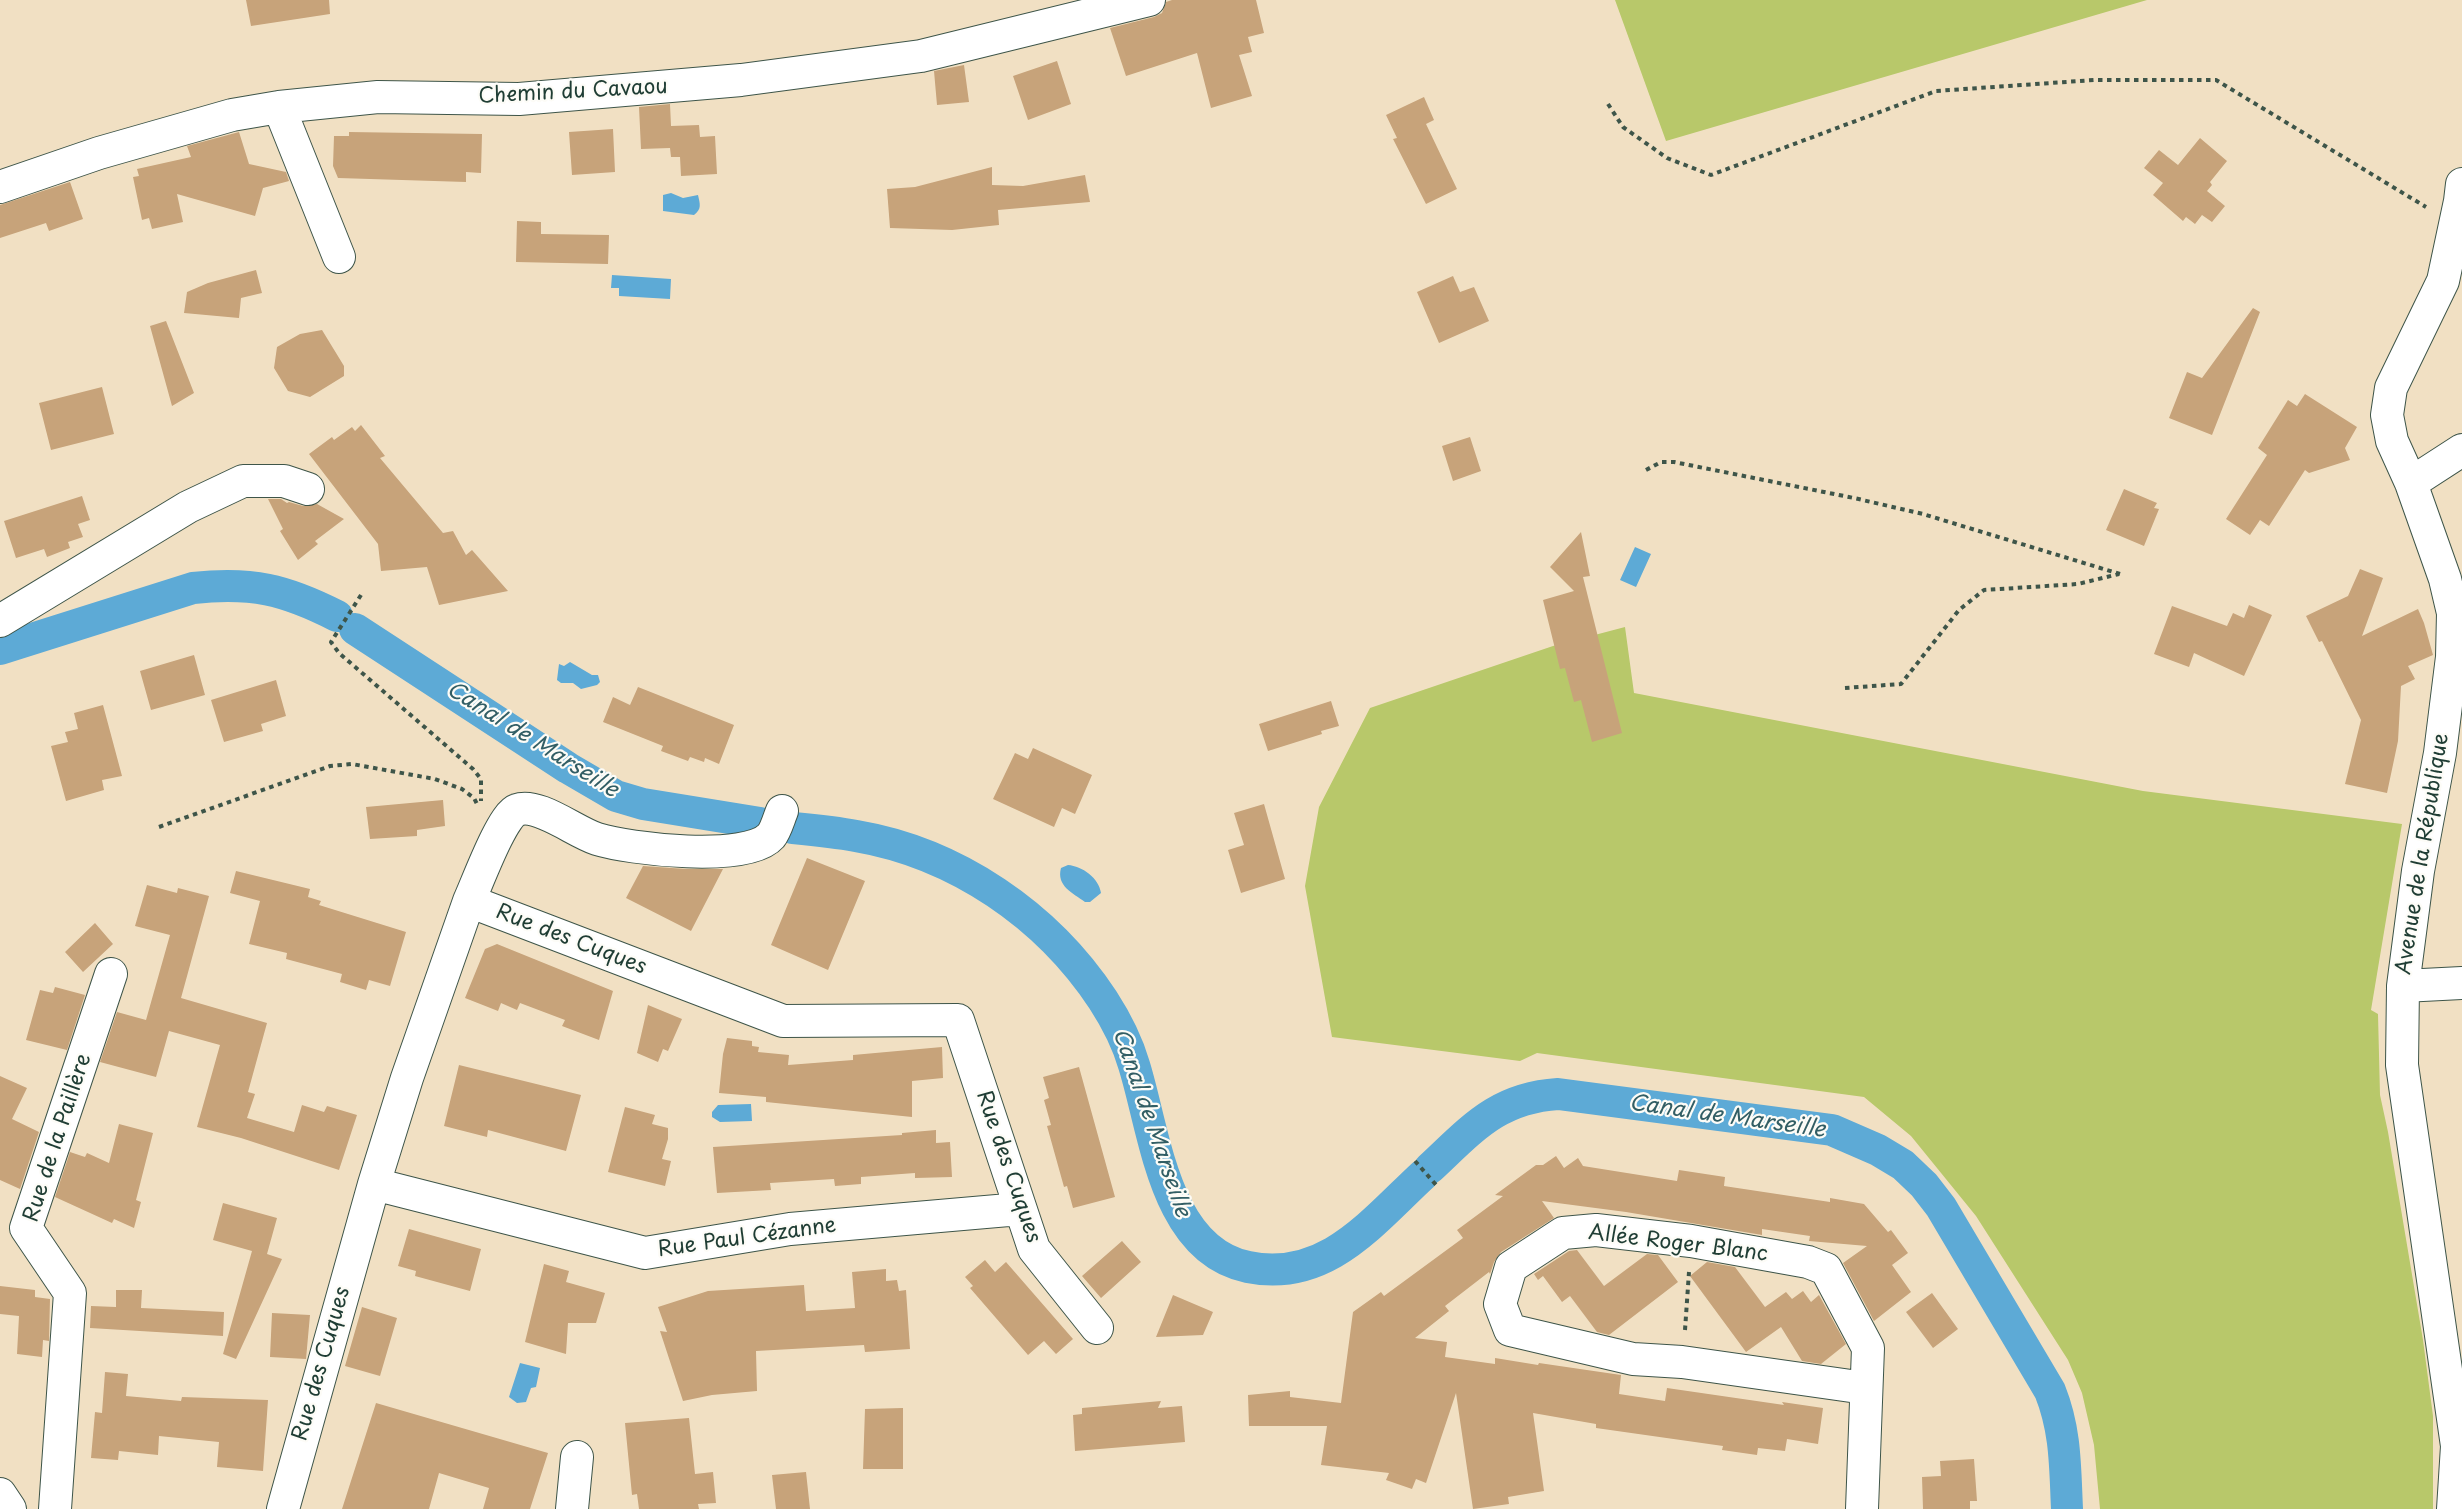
<!DOCTYPE html>
<meta charset="utf-8">
<style>
body{margin:0}
canvas{display:block;background:#f1e0c3}
</style>
<canvas width="2462" height="1509"></canvas>
<script>
const context = document.querySelector('canvas').getContext('2d');
context.lineJoin = 'round';
function fill(path, color) { context.fillStyle = color; context.fill(path, 'evenodd'); }
function trace(path, color, width, dash) { context.strokeStyle = color; context.lineWidth = width; context.lineCap = dash ? 'butt' : 'round'; context.setLineDash(dash || []); context.stroke(path); }
function write(font, color, halo, rows, align = 'center') {
  context.font = font + ' "Playpen Sans",sans-serif'; context.lineWidth = 4.5; context.setLineDash([]); context.textBaseline = 'middle'; context.strokeStyle = halo; context.fillStyle = color; for (const [text, x, y, turn = 0] of rows) {
    context.save(); context.translate(x, y); context.rotate((+turn || 0) * Math.PI / 180); context.textAlign = isNaN(turn) ? turn : align; if (halo) context.strokeText(text, 0, 0); context.fillText(text, 0, 0); context.restore();
  }
}
const green = new Path2D(`
 M1615,0H2147L1666,141Z
 M1625,627L1634,693L2143,791L2402,824L2371,1010L2378,1014L2380,1095L2388,1132L2423,1340L2433,1416V1509H2100L2094,1445L2082,1393L2068,1360L1976,1216L1911,1136L1864,1097L1537,1053L1520,1061L1332,1037L1305,886L1319,807L1370,708L1553,646Z`);
const water = new Path2D(`
 M671,193L683,198L698,195C700,204 702,209 694,215L663,211V195Z
 M612,275L671,279L670,299L619,296V288H611Z
 M1635,547L1651,554L1636,587L1620,580Z
 M570,662L592,675H598L600,682L597,685L581,689L573,683H561L557,680L559,664L564,666Z
 M1068,865C1082,866 1099,878 1101,893L1090,902H1085C1073,893 1056,886 1061,868Z
 M751,1104L752,1121L720,1122L712,1117V1112L718,1105Z
 M520,1363L540,1368L536,1387L531,1388L526,1402L517,1403L509,1397Z`);
const canal = new Path2D(`
 M355,629L568,768L616,796L643,804L760,823
 M0,649L193,588C252,582 284,589 337,616
 M793,828C814,830 835,832 856,836C956,853 1047,915 1103,1000C1116,1020 1127,1041 1134,1065C1155,1132 1164,1250 1248,1267C1326,1283 1372,1222 1423,1175
 M1430,1168C1472,1129 1497,1098 1558,1094L1832,1130L1878,1150L1903,1165L1924,1185L1941,1207L2050,1391C2066,1431 2065,1467 2067,1509`);
const building = new Path2D(`
 M246,0H329L330,14L251,26Z
 M1172,0H1256L1264,33L1248,37L1252,52L1239,55L1252,96L1211,108L1197,53L1126,76L1110,28L1154,17L1162,13L1166,2Z
 M1057,61L1071,104L1028,120L1013,76Z
 M964,65L969,102L937,105L934,71Z
 M1424,97L1434,120L1426,124L1457,189L1426,204L1393,139L1397,138L1386,115Z
 M670,104L671,126L699,125L700,137L715,136L717,174L681,176L680,157H671L670,148L641,149L639,107Z
 M613,129L615,172L572,175L569,132Z
 M239,132L249,164L286,172L289,181L263,188L255,216L177,194L183,222L152,229L149,218L142,220L133,177L139,176L137,169L191,157L187,146Z
 M349,132L482,134L481,173L466,172V182L338,178L333,166L334,136H349Z
 M2200,138L2227,161L2210,182L2212,185L2207,191L2225,206L2212,222L2202,215L2195,224L2186,217L2183,221L2153,195L2163,183L2144,168L2159,150L2178,165Z
 M992,167V185L1023,186L1085,175L1090,202L998,210L999,225L952,230L890,228L887,189L915,187Z
 M70,182L83,219L49,231L46,223L0,238V205Z
 M517,221L541,222V234L609,235L608,264L516,262Z
 M256,270L262,293L241,298L239,318L184,313L187,292L208,283Z
 M1453,276L1460,292L1474,287L1489,321L1439,343L1417,292Z
 M2253,308L2260,312L2212,435L2169,418L2187,372L2202,378Z
 M166,321L194,393L172,406L150,326Z
 M322,330L344,366V376L310,397L288,391L274,368L277,347L300,334Z
 M102,387L114,434L51,450L39,403Z
 M2305,394L2357,427L2345,448L2350,460L2309,473L2305,470L2269,526L2260,520L2250,535L2226,519L2267,455L2258,448L2288,400L2297,406Z
 M361,425L385,456L380,458L443,533L453,531L466,555L472,550L508,591L439,605L427,567L381,571L378,544L309,454L332,437L334,440L352,427L355,431Z
 M1470,437L1481,471L1453,481L1442,446Z
 M2124,489L2157,503L2154,508L2159,509L2144,546L2106,530Z
 M82,496L90,520L78,524L83,537L68,542L70,548L47,557L44,549L16,558L4,521Z
 M268,499H281L287,503L289,502L303,506L317,504L344,519L315,541L318,544L298,560L280,531L283,529Z
 M1581,532L1590,576L1583,577L1622,733L1592,742L1581,700L1574,702L1565,668L1560,669L1543,600L1574,591L1550,567Z
 M2360,569L2383,578L2362,636L2418,609L2424,623L2433,655L2408,666L2415,679L2401,686L2398,741L2387,793L2345,784L2361,720L2322,641L2319,642L2306,616L2348,596Z
 M2249,605L2272,615L2244,676L2194,653L2189,667L2154,654L2172,606L2227,626L2233,613L2244,618Z
 M194,655L205,695L151,710L140,671Z
 M276,680L286,716L261,724L263,731L224,742L211,700Z
 M638,687L734,725L719,764L705,758L704,762L690,757L688,761L661,751L663,746L603,722L613,697L630,705Z
 M1331,701L1339,726L1321,731L1322,734L1268,751L1259,724Z
 M103,705L122,776L102,780L104,790L66,801L51,746L68,742L65,732L78,729L74,713Z
 M1033,748L1092,775L1075,814L1062,808L1054,827L993,799L1015,753L1028,759Z
 M443,800L445,826L417,830V836L370,839L366,807Z
 M1264,804L1285,879L1241,893L1228,850L1244,845L1234,813Z
 M807,858L865,881L828,970L771,945Z
 M643,866L686,869H723L691,931L626,898Z
 M236,871L310,889L308,897L321,901L319,905L406,932L390,986L369,980L366,990L340,982L342,974L286,959L287,953L249,944L260,901L230,893Z
 M147,885L177,893L178,888L209,896L181,998L267,1023L248,1092L255,1094L247,1118L294,1132L302,1105L324,1112L327,1106L357,1115L339,1170L241,1138L197,1127L220,1045L169,1031L156,1077L100,1062L117,1012L146,1020L170,935L135,926Z
 M95,923L113,944L83,972L65,952Z
 M497,944L613,991L599,1040L562,1026L565,1020L520,1003L517,1010L501,1003L498,1011L465,998L485,949Z
 M55,987L85,995L67,1050L26,1040L40,990L53,993Z
 M648,1005L682,1019L668,1051L663,1049L658,1062L637,1053Z
 M727,1038L752,1041V1046L759,1047L758,1052L789,1055L788,1065L853,1060V1055L942,1047L943,1078L912,1081V1117L766,1102V1097L719,1093L723,1054Z
 M459,1065L581,1095L566,1151L488,1130L487,1137L444,1126Z
 M1079,1067L1115,1197L1073,1208L1067,1186L1064,1187L1047,1126L1051,1125L1044,1100L1049,1098L1043,1077Z
 M0,1076L27,1088L12,1119L39,1132L20,1189L0,1180Z
 M625,1107L655,1115L652,1124L668,1128V1139L662,1159L671,1161L665,1186L608,1172Z
 M119,1124L153,1133L136,1200L141,1202L134,1228L114,1219L112,1223L55,1197L70,1152L85,1157L87,1153L109,1163Z
 M936,1130V1143L950,1142L952,1177L915,1178V1173L861,1177V1184L835,1186L834,1179L770,1183L771,1190L717,1193L713,1147L902,1135V1133Z
 M1556,1156L1564,1168L1578,1158L1583,1166L1677,1181L1679,1170L1725,1177L1724,1186L1830,1202V1198L1864,1204L1888,1232L1891,1230L1908,1253L1892,1265L1911,1292L1874,1321L1843,1263L1867,1246L1809,1241L1810,1236L1762,1229V1235L1626,1212L1542,1201L1554,1218L1501,1252L1494,1262L1490,1274L1489,1272L1445,1306L1449,1311L1415,1338L1447,1342L1445,1357L1495,1364V1358L1538,1365L1539,1363L1621,1375L1619,1394L1665,1401L1667,1388L1784,1405L1782,1402L1823,1408L1818,1444L1787,1439L1785,1451L1758,1448L1757,1455L1722,1450L1723,1446L1596,1428V1424L1533,1413L1544,1491L1508,1497L1509,1504L1473,1509L1456,1393L1426,1483L1416,1479L1412,1489L1386,1480L1389,1473L1321,1465L1327,1426H1249L1248,1395L1290,1391V1397L1341,1403L1353,1312L1381,1292L1384,1296L1463,1238L1457,1230L1503,1196L1495,1195L1536,1165H1543Z
 M223,1203L277,1218L267,1254L282,1259L236,1359L223,1354L252,1251L213,1240Z
 M409,1229L481,1249L470,1291L415,1276L416,1271L398,1266Z
 M1122,1241L1141,1262L1101,1298L1082,1276Z
 M1577,1250L1604,1286L1647,1254L1658,1255L1678,1282L1609,1335L1597,1332L1570,1296L1562,1302L1543,1276L1538,1280L1534,1274L1569,1251Z
 M985,1260L995,1272L1006,1262L1073,1339L1056,1354L1044,1341L1028,1355L970,1288L973,1286L965,1277Z
 M1707,1262L1735,1267L1765,1307L1786,1292L1792,1299L1803,1291L1811,1302L1819,1295L1846,1344L1821,1364L1802,1361L1781,1327L1746,1352L1690,1276Z
 M544,1264L569,1271L566,1282L605,1293L596,1323H568L566,1354L525,1342Z
 M886,1269V1281L897,1280L899,1291L906,1290L910,1349L865,1352L864,1345L756,1351L757,1391L712,1395L683,1401L660,1331L667,1332L658,1307L708,1291L804,1285L806,1311L855,1308L852,1272Z
 M0,1286L35,1290V1297L50,1299L49,1341L43,1340L42,1357L17,1354L19,1316L0,1314Z
 M116,1290H142L141,1308L224,1312L223,1336L90,1328L91,1306L116,1307Z
 M1932,1293L1958,1329L1933,1348L1906,1312Z
 M1173,1295L1213,1312L1203,1335L1156,1337Z
 M362,1307L397,1318L380,1376L345,1366Z
 M272,1313L310,1315L306,1359L270,1357Z
 M105,1372L128,1374L126,1396L181,1401L182,1397L268,1400L263,1471L217,1467L219,1442L159,1436L158,1455L119,1451L118,1460L91,1458L95,1412L102,1413Z
 M1161,1401L1158,1408L1182,1406L1185,1442L1075,1451L1073,1415L1082,1414V1408Z
 M376,1403L548,1453L530,1509H483L489,1488L439,1473L429,1509H342Z
 M903,1408V1469H863L865,1409Z
 M689,1418L695,1474L713,1472L716,1503L698,1504L699,1509H639L637,1494L632,1495L625,1423Z
 M1974,1459L1977,1501H1970V1509H1923L1922,1477L1941,1476L1940,1461Z
 M806,1472L810,1509H776L772,1475Z`);
const path = new Path2D(`
 M1608,104L1623,127L1667,158L1711,175L1936,91L2094,80H2216L2426,207
 M1646,470L1661,462H1674L1854,498L1923,514L2120,574
 M361,595L331,642L339,653L473,769L481,779V801
 M1845,688L1901,684L1959,610L1984,590L2078,584L2119,574
 M159,827L330,766L352,764L435,779L462,789L474,798L478,806
 M1415,1161L1437,1186
 M1685,1330L1689,1272`);
const minor = new Path2D(`
 M279,107L339,257
 M0,187L99,153L232,115L279,107L378,97L519,99L741,80L921,56L1149,0
 M2411,483L2462,450
 M0,621L188,507L243,481H284L308,489
 M469,901C477,884 502,815 517,810C538,802 575,832 597,839C629,849 747,863 771,836C776,830 779,818 782,811
 M2403,986L2462,983
 M374,1184L645,1253L790,1229L1020,1209
 M0,1494L10,1509
 M55,1509L70,1293L26,1228L111,974
 M283,1509L374,1184L407,1078L469,901L783,1021L958,1020L1034,1249L1097,1328
 M572,1509L577,1457
 M1862,1509L1868,1348L1826,1269L1808,1262L1691,1241L1596,1230L1563,1233L1511,1267L1500,1304L1510,1330L1633,1359L1682,1362L1865,1388
 M2453,1509L2457,1446L2402,1065L2403,986L2418,871L2440,753L2452,657L2453,613L2445,579L2411,483L2392,441L2387,415L2391,388L2443,281L2460,201L2462,184`);
const streetNames = [
 ["Chemin du Cavaou",573,92,-3],
 ["Avenue de la République",2423,854,-81],
 ["Rue des Cuques",571,940,21],
 ["Rue de la Paillère",58,1138,-72],
 ["Rue des Cuques",1008,1167,71],
 ["Rue Paul Cézanne",747,1238,-8],
 ["Allée Roger Blanc",1678,1244,7],
 ["Rue des Cuques",322,1364,-74]
];
const waterNames = [
 ["Canal de Marseille",532,740,32],
 ["Canal de Marseille",1727,1117,8],
 ["Canal de Marseille",1151,1123,71]
];
fill(green, '#b8c86a');
fill(water, '#5daad6');
trace(canal, '#5daad6', 32);
fill(building, '#c7a37a');
trace(minor, '#3e5549', 34);
trace(path, '#3e5549', 4, [4.5, 4.5]);
trace(minor, '#fff', 32);
write('21px', '#1f3d34', '#fdfcf7', streetNames);
write('italic 22px', '#325e65', '#fdfcf7', waterNames);
</script>
